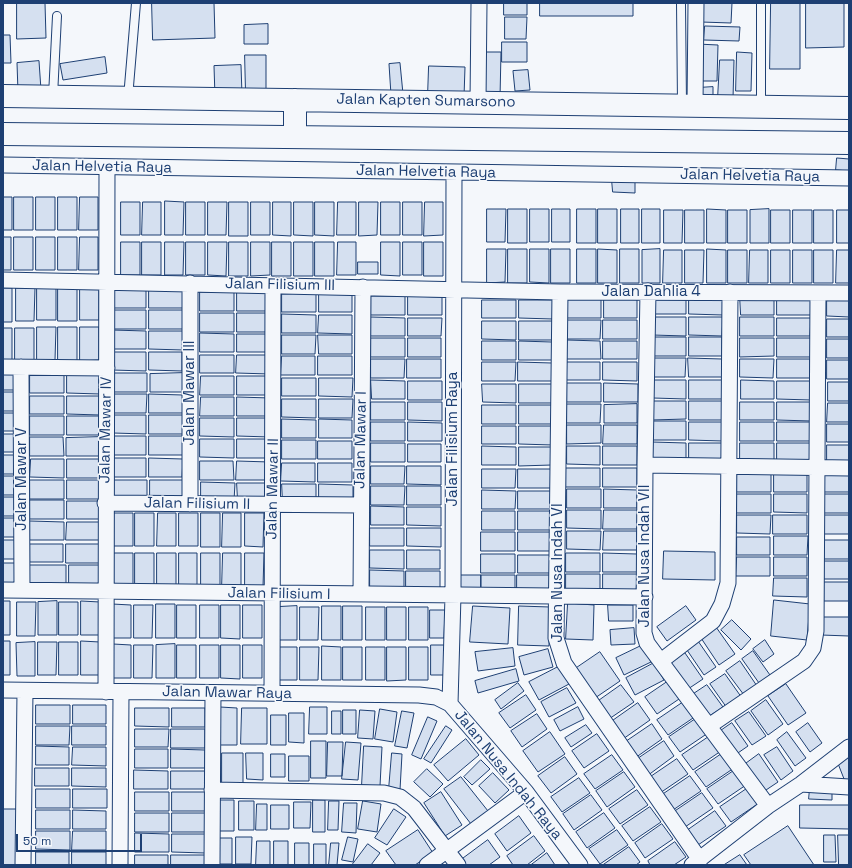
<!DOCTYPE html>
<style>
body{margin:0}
#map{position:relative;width:852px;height:868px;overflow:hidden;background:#f4f7fb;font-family:"Space Grotesk",sans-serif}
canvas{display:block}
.frame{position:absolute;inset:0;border:4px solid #1d3f73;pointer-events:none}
.scale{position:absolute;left:16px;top:834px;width:126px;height:18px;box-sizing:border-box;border:2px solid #1d3f73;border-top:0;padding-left:5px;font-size:12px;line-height:14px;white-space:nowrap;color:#1d3f73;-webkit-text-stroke:3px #f4f7fb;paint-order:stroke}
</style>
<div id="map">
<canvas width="852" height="868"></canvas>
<div class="frame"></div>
<div class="scale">50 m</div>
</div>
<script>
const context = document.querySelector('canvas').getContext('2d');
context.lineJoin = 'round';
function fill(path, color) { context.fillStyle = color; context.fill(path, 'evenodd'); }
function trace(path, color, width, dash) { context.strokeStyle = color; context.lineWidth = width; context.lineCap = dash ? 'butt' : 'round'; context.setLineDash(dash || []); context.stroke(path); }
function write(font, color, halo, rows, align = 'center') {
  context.font = font + ' "Space Grotesk",sans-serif'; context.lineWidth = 3; context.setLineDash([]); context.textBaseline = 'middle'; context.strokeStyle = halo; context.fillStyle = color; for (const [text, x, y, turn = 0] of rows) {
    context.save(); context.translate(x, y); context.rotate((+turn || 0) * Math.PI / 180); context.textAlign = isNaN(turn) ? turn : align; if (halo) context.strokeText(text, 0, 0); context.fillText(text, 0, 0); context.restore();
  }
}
const building = new Path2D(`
 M17,3H45L46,38L17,39Z
 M152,3H214L215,38L153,40Z
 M504,3H527V15H504Z
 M540,3H633V16H540Z
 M702,3H732L731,23L701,22Z
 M771,3H800V69H770Z
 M806,3H844V47L806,48Z
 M505,17H527L526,39H505Z
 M268,24V44H244V25Z
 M705,26L740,27L739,41L704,40Z
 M3,35H10L11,63H3Z
 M502,42H527V62H502Z
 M697,44L718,45L717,81H696Z
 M482,52H501L500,98H481Z
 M737,52L752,53L751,91H736Z
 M245,55H266V95H246Z
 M105,57L107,73L63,80L60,64Z
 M720,60H734L733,99L718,98Z
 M39,61L41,90L18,92L17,63Z
 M400,63L403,94L391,95L389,64Z
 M241,65L242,95L215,97L214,66Z
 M429,66L465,67L464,97L428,95Z
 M528,70L530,90L515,91L513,71Z
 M713,87V99L697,98V88Z
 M837,158L849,159V171L836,170Z
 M612,180H635V193L613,192Z
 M3,197H12V230H3Z
 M14,197H33V230H14Z
 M36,197H55V230H36Z
 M58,197H77V230H58Z
 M80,197H98V230H79Z
 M165,201L184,202L183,235H165Z
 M121,202H140V235H121Z
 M143,202H161V235H142Z
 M186,202H205V235H186Z
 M208,202H227L226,235H208Z
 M229,202H248V236H229Z
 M251,202H270V235H251Z
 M273,202H291V236L273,235Z
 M294,202H313V236L294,235Z
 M315,202H334V236L315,235Z
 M338,202H356V235H337Z
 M359,202H378L377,235L359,236Z
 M381,202H400V235H381Z
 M403,202H422V235H403Z
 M425,202H443V235L424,236Z
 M487,209H506L505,242H487Z
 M508,209H527V243H508Z
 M530,209H549V242H530Z
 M552,209H570V242H552Z
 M577,209H596V243H577Z
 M598,209H617V243H598Z
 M621,209H639V243H621Z
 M642,209H660V243H642Z
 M707,209L726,210V243H707Z
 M769,209V243H750V210Z
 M664,210H683L682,243H664Z
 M685,210H704V243H685Z
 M728,210H747V243H728Z
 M771,210H790V243H771Z
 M793,210H812V243H793Z
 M814,210H833V243H814Z
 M837,210H849V243H837Z
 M3,237H11V270H3Z
 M14,237H33V270H14Z
 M36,237H55V270H36Z
 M58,237H77V270H58Z
 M80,237H98V270H79Z
 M121,242H140V275H121Z
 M142,242H161V275H142Z
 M165,242H184L183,275H165Z
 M186,242H205V275H186Z
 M208,242H227L226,276L208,275Z
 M229,242H248V276H229Z
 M251,242H270V275L251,276Z
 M272,242H291V276H272Z
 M294,242H313V276H294Z
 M315,242H334V276H315Z
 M338,242H356V275H337Z
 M381,242H400V276L381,275Z
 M403,242H422V275H403Z
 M424,242H443V276H424Z
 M487,249H506L505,282L487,283Z
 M508,249H527V283H508Z
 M530,249H549V283L530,282Z
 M551,249H570V283H551Z
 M577,249H596V283H577Z
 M598,249L617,250V283H598Z
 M620,249H639V283H620Z
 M660,249V283H642V250Z
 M707,249L726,250V283H707Z
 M664,250H682V283H663Z
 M685,250H704L703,283H685Z
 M728,250H747V283H728Z
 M750,250H768V283H749Z
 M771,250H790V283H771Z
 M793,250H812V283H793Z
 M814,250H833V283H814Z
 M837,250H849V283H836Z
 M358,262H378V274H358Z
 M37,287H56V320H37Z
 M58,287H77V321H58Z
 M80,287H99V320H80Z
 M3,288H12V322H3Z
 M16,288H35L34,321H16Z
 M113,289H146V308H113Z
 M149,289H183V308H149Z
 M200,292H234V311H200Z
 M237,292H271V311H237Z
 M282,293L316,294V312H282Z
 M319,294H352V312H319Z
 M652,295L686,296V314H652Z
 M371,296H405V315H371Z
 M408,296L442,297V315H408Z
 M689,296H723V315L689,314Z
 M740,296H774V315H741Z
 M777,296L811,297V315H777Z
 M827,298H849V317L827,316Z
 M567,299H601V318H567Z
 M604,299H637V318H604Z
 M482,300H516V318H482Z
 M519,300H553V319L519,318Z
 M112,310H146V329H112Z
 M149,310H183V329H149Z
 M200,313H234V332H200Z
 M237,313H271L270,332H237Z
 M282,314L316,315V333H282Z
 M319,315H352V334L318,333Z
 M371,317L405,318V336H371Z
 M652,317H686V336L652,335Z
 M689,317H723L722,336L689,335Z
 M740,317H774V336H740Z
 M408,318H442L441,336H408Z
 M777,318H811L810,336H777Z
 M827,319H849V337H827Z
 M567,320H601L600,339H567Z
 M603,320H637V339H603Z
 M482,321H516V340L482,339Z
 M519,321H553L552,340H519Z
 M37,327H56L55,360H37Z
 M58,327H77V361H58Z
 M80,327H99V360L80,361Z
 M3,328H12V362H3Z
 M15,328H34V361H15Z
 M112,330L146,331V349H112Z
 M149,331H183V350L149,349Z
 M200,333L234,334V352H200Z
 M237,334H270V352H237Z
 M282,335H316L315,354H282Z
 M318,335H352V354H319Z
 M652,337H686V356H652Z
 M689,337H722V356H689Z
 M371,338H405V357H371Z
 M408,338H441V357H408Z
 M740,338H774V356L740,357Z
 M777,338H811V357H777Z
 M827,339H849V358H827Z
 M567,340L600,341L601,359H567Z
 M482,341H516V360H482Z
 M519,341L552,342V360H519Z
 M603,341H637V359H603Z
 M112,352H146V371L112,370Z
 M149,352H182V371L149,370Z
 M200,355H234V373H200Z
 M237,355H270V374L236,373Z
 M282,356H315V375H281Z
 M318,356H352V375H318Z
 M652,358H686L685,377H652Z
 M688,358L722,359V377H689Z
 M371,359H405L404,378H371Z
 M407,359H441V378H407Z
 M740,359H774L773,378L740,377Z
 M777,359H810V378H777Z
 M827,360H849V379H827Z
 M482,362H516L515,381H482Z
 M518,362L552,363V381H518Z
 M566,362H600V380H567Z
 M603,362H637V381L603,380Z
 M3,371H17V390H3Z
 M113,373H147V392H113Z
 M183,373V392H150V374Z
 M30,374L64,375V393H30Z
 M67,375H101L100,394L67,393Z
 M201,376H234V395H200Z
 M237,376H271V395H237Z
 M282,378H316V396H282Z
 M319,378H353L352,397L319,396Z
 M371,380L405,381V399H372Z
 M653,380H686V399L653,398Z
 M689,380H723V399H689Z
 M741,380L774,381V399H741Z
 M408,381H442V400H408Z
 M777,381H811V400L777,399Z
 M828,382H849V401H828Z
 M567,383H601V402H567Z
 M604,383L638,384V402H604Z
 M482,384H516V403L483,402Z
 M519,384H553V403H519Z
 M3,392H16V411H3Z
 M113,394H147L146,413H113Z
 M149,394L183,395V413H149Z
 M30,396H64V414H30Z
 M67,396H100V415L67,414Z
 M201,397H234V416H200Z
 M237,397L271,398V416H237Z
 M282,399H316V418L282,417Z
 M319,399H353L352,418H319Z
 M652,401H686V419L652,420Z
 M689,401H723V420H689Z
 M371,402H405V420H371Z
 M408,402H442V421L408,420Z
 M740,402H774V420H740Z
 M777,402H811V421L777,420Z
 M828,403H849V422H827Z
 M567,404H601L600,423H567Z
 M637,404V423H604V405Z
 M482,405H516V424H482Z
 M519,405H553L552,424H519Z
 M3,413H16V431H3Z
 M113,415H146V434L113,433Z
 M149,415H183V434H149Z
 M30,416H64V435H30Z
 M67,416H100V435H67Z
 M200,418H234V437L200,436Z
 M237,418H271L270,437L237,436Z
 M282,419L316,420V438H282Z
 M319,419L352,420V438H319Z
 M652,421H686V440H652Z
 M371,422H405V441H371Z
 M408,422L442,423V441H408Z
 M689,422H723V441L689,440Z
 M740,422H774V441H740Z
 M777,422H811V441H777Z
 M827,424H849V442H827Z
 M567,425H601V443L567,444Z
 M604,425H637V444H603Z
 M482,426H516V444H482Z
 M519,426H552L553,445L519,444Z
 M3,434H16V452H3Z
 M112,436H146V455H112Z
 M149,436H183V455H149Z
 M30,437H63L64,456H30Z
 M100,437V456H66V438Z
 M200,439H234V458L200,457Z
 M237,439H271L270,458H237Z
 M282,440H316V459H282Z
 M318,441H352V459H318Z
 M652,442L686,443V461H652Z
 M371,443H405V462H371Z
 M689,443H722V461H689Z
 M740,443H774V462H740Z
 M777,443H810V462H777Z
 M408,444H441V462H408Z
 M827,445H849V463H827Z
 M482,446L516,447V465H482Z
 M567,446H600V465L567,464Z
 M603,446H637V465H603Z
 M519,447H552V465L519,466Z
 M3,455H17V474H3Z
 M112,458H146V477H112Z
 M149,458L183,459L182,477H149Z
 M31,459H64V478L30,477Z
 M67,459H101V478H67Z
 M200,461H233L234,480H200Z
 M237,461L270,462V480H236Z
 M282,463H315V482L281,481Z
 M318,463H352V482H318Z
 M371,466H405L404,484H371Z
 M407,466H441V485L407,484Z
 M566,468H600V487H566Z
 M603,468H637V487H603Z
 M482,469H516L515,488H482Z
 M518,469H552V488H518Z
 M737,473H771V492H737Z
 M774,474H807V492H774Z
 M824,474H849V492H824Z
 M3,476H17L16,495H3Z
 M30,480H64V499H30Z
 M67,480H101V499H67Z
 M113,480H147V498H113Z
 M150,480H184L183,499L150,498Z
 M201,482L235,483L234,501H201Z
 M237,483H271V502L238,501Z
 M282,484H316V503H283Z
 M319,484L353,485V503H319Z
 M371,486H405L404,505H371Z
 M407,486H441V505H407Z
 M567,489H601V508H567Z
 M604,489L637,490V508H604Z
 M482,490L516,491L515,509H482Z
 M518,491H552V509H518Z
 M737,494H771V513H737Z
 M774,494H807V513L774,512Z
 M824,494H849V513H824Z
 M3,497H16L17,516H3Z
 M30,500H64V519H30Z
 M67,501H101L100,519H67Z
 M371,506L404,507V525H371Z
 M407,507H441V526L407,525Z
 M567,510H601V529L567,528Z
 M604,510H638L637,529H603Z
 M482,511H515V530H482Z
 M518,511H552V530H518Z
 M114,513H133V546H114Z
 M135,513H154V546H135Z
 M158,513H176V546H157Z
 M179,513H198V546H179Z
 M201,513H220V547H201Z
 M223,513H241V547H222Z
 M245,513H264L263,547L245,546Z
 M737,515H771L770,534L737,533Z
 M773,515H807V534H773Z
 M824,515H849V534H824Z
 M3,518H16V537H3Z
 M30,521L64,522V540H30Z
 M67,522H100V540H66Z
 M370,528H404V546H370Z
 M407,528H441V547L407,546Z
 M567,531H601L600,550L567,549Z
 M604,531H637V550H603Z
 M481,532H515V551H481Z
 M518,532H552V551H518Z
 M774,536H808L807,555H774Z
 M737,537H770V555H737Z
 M3,540H16V559H3Z
 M824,540H849V559H824Z
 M30,544H63V562H30Z
 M66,544H100V563H66Z
 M370,550H404V569L370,568Z
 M407,550H440V569H407Z
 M664,551L715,552V580L663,579Z
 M114,553H133V587L114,586Z
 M135,553H154V587L135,586Z
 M157,553H176V586H157Z
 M179,553H197V587H179Z
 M201,553H220V587H201Z
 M223,553H241V587H222Z
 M245,553H264L263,587H245Z
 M566,553H600V572H566Z
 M603,553L637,554V572H603Z
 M481,554H515V573H481Z
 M518,555H551V573H518Z
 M737,557H770V576H736Z
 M774,557H807V576H774Z
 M824,561H849V579H824Z
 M3,563H20L19,587H3Z
 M28,565H66V587H28Z
 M69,565H101V589L69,588Z
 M370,570L404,571V589H370Z
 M406,571H440V590L406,589Z
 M566,574H600V593L566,592Z
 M603,574H637L636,593H603Z
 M460,575H481V594L460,593Z
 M481,575H515V593L481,594Z
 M517,575H551V594H517Z
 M774,578H807V597L773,596Z
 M824,582H849V601H824Z
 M774,600L810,604L807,640L771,636Z
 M3,601H10V635H3Z
 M57,601V635H38V602Z
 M81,601L100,602V635H81Z
 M17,602H36L35,636H17Z
 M59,602H78V635H59Z
 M568,603L594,605L593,640L566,639Z
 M112,604L131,605V638H113Z
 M156,604H175V638H156Z
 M134,605H153L152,638H134Z
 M177,605H196V638H177Z
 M200,605H219V638H200Z
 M221,605H240V639L221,638Z
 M243,605H262V638H243Z
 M608,605H633V621H609Z
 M297,606V640H279L278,607Z
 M322,606H341V640H322Z
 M343,606H362V640H343Z
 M473,606L510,608L508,644L470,642Z
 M519,606L550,607L549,646L518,645Z
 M686,606L696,620L667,641L657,627Z
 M300,607H319L318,640H300Z
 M366,607H385V640H366Z
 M387,607H406V640H387Z
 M409,607H428V640H409Z
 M430,610H445L444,638H430Z
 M821,617H849V636L821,635Z
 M732,620L751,639L741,650L721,630Z
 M716,627L735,654L719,665L701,638Z
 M634,628L635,644L611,645L610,630Z
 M765,640L774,654L763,662L753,649Z
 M3,641H10V675H3Z
 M81,641L100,642V675H81Z
 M698,641L716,667L704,675L687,650Z
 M35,642V676H17L16,643Z
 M38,642H57L56,675H38Z
 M59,642H78V675H59Z
 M113,644L131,645V678H112Z
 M175,644V678H156V645Z
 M134,645H153L152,678H134Z
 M177,645H196V678H177Z
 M200,645H219V678H200Z
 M221,645H240V679L221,678Z
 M243,645H262V678H243Z
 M431,645H445L444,675H431Z
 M643,645L651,662L624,675L616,658Z
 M322,646L341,647V680H322Z
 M279,647H297V680H278Z
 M300,647H319L318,680H300Z
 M343,647H362V680H343Z
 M366,647H385V680H366Z
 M387,647H406V680L387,681Z
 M409,647H428V680H409Z
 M513,648L515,666L478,671L475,652Z
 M548,649L553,667L524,675L519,657Z
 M753,651L770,675L759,683L742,659Z
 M600,652L620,681L595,698L575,669Z
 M685,653L703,679L688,689L670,663Z
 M740,661L757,686L744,695L726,671Z
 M654,663L664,680L635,695L626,678Z
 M560,666L569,684L539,700L529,682Z
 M516,669L519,681L478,693L475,681Z
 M725,674L742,698L727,708L710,684Z
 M670,680L682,697L657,714L645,697Z
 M518,683L524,691L501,709L495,700Z
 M786,684L806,713L788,725L768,696Z
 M621,685L634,702L609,719L597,702Z
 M707,685L723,707L708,717L692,695Z
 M567,688L576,703L549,717L541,702Z
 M526,695L536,710L510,728L499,713Z
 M766,700L783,724L768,735L751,711Z
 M685,701L696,716L668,735L657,720Z
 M638,703L650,720L623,739L611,722Z
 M36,705H70V724H36Z
 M73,705H106V724H73Z
 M220,707L237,708V745H220Z
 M310,707H327V734H309Z
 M578,707L584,719L560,731L554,720Z
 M135,708H169V727L135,726Z
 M172,708H205V727H172Z
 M242,708H267V744H241Z
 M380,709L397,712L393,742L375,739Z
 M343,710H356V734H343Z
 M360,710L375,711L373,739L358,738Z
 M332,711H341V734H332Z
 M402,711L414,713L407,748L395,746Z
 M749,712L766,736L752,745L735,721Z
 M289,713H304V743L289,742Z
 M537,714L547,729L522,747L511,731Z
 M271,715H286V745H271Z
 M428,717L437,721L421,759L412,755Z
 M697,718L708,733L680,752L669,737Z
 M732,723L748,746L735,755L719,732Z
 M808,723L822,743L810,752L796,732Z
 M652,724L662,739L635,758L624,743Z
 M586,725L592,733L571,747L565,738Z
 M36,726H70L69,745H36Z
 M72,726H106V745H72Z
 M446,726L452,730L431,763L424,759Z
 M135,729H169L168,747H135Z
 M171,729H205V748H171Z
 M550,732L565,754L538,772L523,751Z
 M787,732L806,758L795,766L777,740Z
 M597,734L609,751L584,768L572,751Z
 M710,736L721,751L693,770L682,755Z
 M466,739L479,755L448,781L434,765Z
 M311,741H326V778H311Z
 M664,741L674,756L647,776L636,760Z
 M328,742H343L342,776H327Z
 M346,742L361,743L358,780L342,779Z
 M36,746L69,747V765H36Z
 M364,746L382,747L380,786L362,785Z
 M73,747H106V766L72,765Z
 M777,747L793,771L781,780L764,755Z
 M135,749H168V768H135Z
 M171,749L205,750V768H171Z
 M222,753H243V783H222Z
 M246,753H263V780L247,779Z
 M392,753L402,754L400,790L389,789Z
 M723,753L734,768L706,787L695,772Z
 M271,754H285V777H271Z
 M759,754L778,782L763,792L744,765Z
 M612,755L623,770L595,789L584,774Z
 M289,756H309V781H289Z
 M849,756V783L846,784L837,761Z
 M565,757L577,774L551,793L538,776Z
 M677,759L688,774L660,793L649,778Z
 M481,760L490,769L472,785L464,777Z
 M35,768H69V786H35Z
 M72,768H106V787L72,786Z
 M427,769L443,784L430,797L414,782Z
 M134,770L168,771V789H134Z
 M735,770L746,785L718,804L707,789Z
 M171,771H205V789H171Z
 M624,772L635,787L607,807L596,791Z
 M493,773L509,790L495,803L479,786Z
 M690,776L701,791L673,810L662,795Z
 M461,777L488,811L471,824L444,789Z
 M579,778L590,793L562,812L551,797Z
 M748,788L759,803L731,822L720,807Z
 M810,788L832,789V800L809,799Z
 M36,789H70V808H36Z
 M73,789H107V808H73Z
 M637,790L648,805L620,824L609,809Z
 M135,792H169V811H135Z
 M172,792H205L206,811H172Z
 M441,792L462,825L445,836L424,803Z
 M702,793L713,808L685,827L674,812Z
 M591,795L602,810L574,830L563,814Z
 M218,800H234V831H218Z
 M313,800H325V832H313Z
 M239,801H254V830H239Z
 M329,801H339L338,830H328Z
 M363,801L381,804L377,832L358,829Z
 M294,802H311L310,828H294Z
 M344,803H357L356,833L342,832Z
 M257,804H267V830H256Z
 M271,805H289V829H271Z
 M800,805H849V829L800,828Z
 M650,807L661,822L633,841L622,826Z
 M3,809H17L18,865H3Z
 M394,809L406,817L387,845L375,838Z
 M36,810H70V829H36Z
 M73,810L106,811V829H73Z
 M715,811L726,826L698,845L688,830Z
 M135,813H169V832H135Z
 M172,813H205V832H172Z
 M604,813L615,828L587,848L576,832Z
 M519,816L531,833L507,851L495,834Z
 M662,824L673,839L645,858L635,843Z
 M788,826L814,865H751L744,855Z
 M418,830L433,853L415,865H396L386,851Z
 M617,830L628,845L600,864L589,849Z
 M36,831H70V850L36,849Z
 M73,831H106V850H72Z
 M135,833L169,834V852H135Z
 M172,834H205V853L172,852Z
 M824,835H835L836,862H824Z
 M838,835H849V865H839Z
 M534,836L545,851L527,865H513L507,856Z
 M236,837H252L251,864H236Z
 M348,837L358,839L353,862L342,860Z
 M216,838H232V864H216Z
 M488,840L500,857L489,865H465L461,860Z
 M257,841H270V865H256Z
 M274,841H288V865H274Z
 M675,842L686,857L674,865H650L648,861Z
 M295,843H309V865H295Z
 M331,843H339L337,865H329Z
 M314,844H326V865H314Z
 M368,844L380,853L371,865H354L353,864Z
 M629,847L640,862L636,865H603Z
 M36,852H69V865H36Z
 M72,852H106V865H72Z
 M547,853L555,865H531Z
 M135,855H168V865H135Z
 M171,855H205V865H171Z
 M740,855L747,865H724Z`);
const service = new Path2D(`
 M681,3L682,104
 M761,3V106
 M53,96L57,16
 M128,98L136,3`);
const minor = new Path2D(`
 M478,102L479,3
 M695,105L696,3
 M3,165L849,178
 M3,280L560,292L849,293
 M648,291L645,465L644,633L647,643L768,806
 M560,292L556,638L564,663L700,860
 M3,367L107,368
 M21,367L22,590
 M645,465L849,468
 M105,503L361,505
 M190,504V283
 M3,590L645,597
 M361,594L363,287
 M661,661L713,621L722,604L728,583L730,292
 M3,690L419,695L436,697L450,704L526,792L580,865
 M106,692L107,168
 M272,693L273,285
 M450,704L453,595L454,173
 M709,726L804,661L813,648L816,631L818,293
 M801,784L849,787
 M212,790L384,793L400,797L414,808L458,865
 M23,865L25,691
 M120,865L121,692
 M212,865L213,693
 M427,865L526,792
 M692,865L768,806L801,784L849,747`);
const trunk = new Path2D(`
 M3,96L849,108
 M295,100V137
 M3,134L849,143`);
const streetNames = [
 ["Jalan Kapten Sumarsono",426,101,1],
 ["Jalan Helvetia Raya",102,167,1],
 ["Jalan Helvetia Raya",426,172,1],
 ["Jalan Helvetia Raya",750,176,1],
 ["Jalan Filisium III",280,285,1],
 ["Jalan Dahlia 4",651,292],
 ["Jalan Mawar III",190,393,-90],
 ["Jalan Mawar IV",106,430,-89],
 ["Jalan Filisium Raya",453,439,-90],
 ["Jalan Mawar I",361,440,-89],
 ["Jalan Mawar V",22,479,-90],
 ["Jalan Mawar II",273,489,-89],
 ["Jalan Filisium II",197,504,1],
 ["Jalan Nusa Indah VII",645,556,-90],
 ["Jalan Nusa Indah VI",558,573,-90],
 ["Jalan Filisium I",279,594,1],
 ["Jalan Mawar Raya",227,693,1],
 ["Jalan Nusa Indah Raya",508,775,51]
];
fill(building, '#d5e0f0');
trace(building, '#1d3f73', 1);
trace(service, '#1d3f73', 10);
trace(minor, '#1d3f73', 17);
trace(trunk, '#1d3f73', 24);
trace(service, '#f4f7fb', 8);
trace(minor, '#f4f7fb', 15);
trace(trunk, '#f4f7fb', 22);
write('15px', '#1d3f73', '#f4f7fb', streetNames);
</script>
